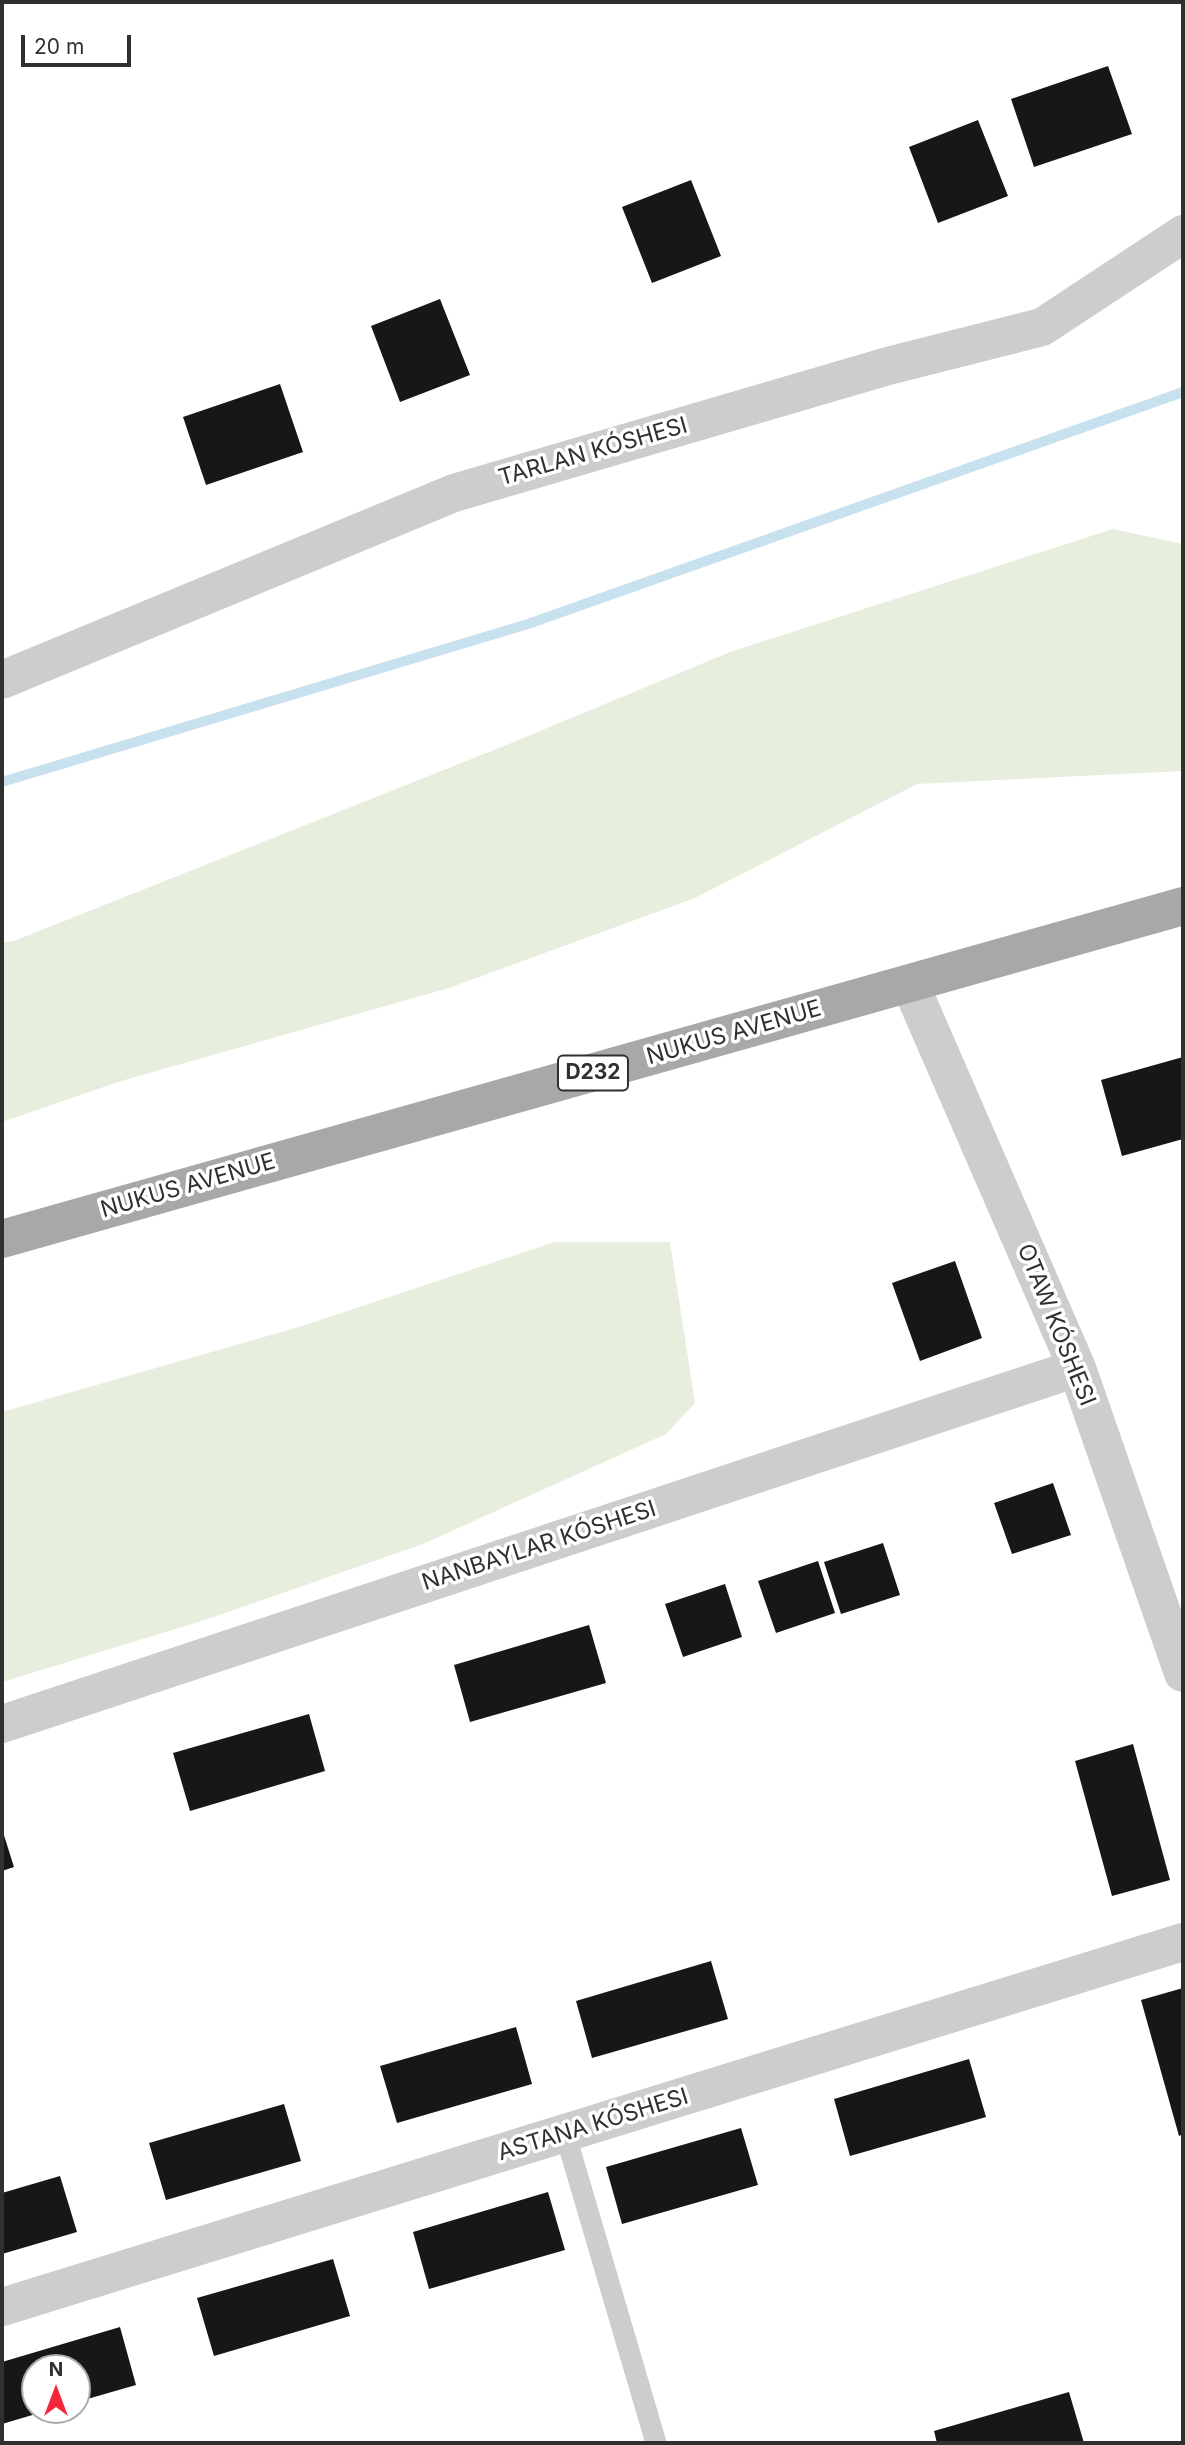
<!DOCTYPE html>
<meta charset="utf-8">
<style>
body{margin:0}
#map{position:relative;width:1185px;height:2445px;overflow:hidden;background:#fff;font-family:Inter,sans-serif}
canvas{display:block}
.frame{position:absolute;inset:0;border:4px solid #303030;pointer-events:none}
.north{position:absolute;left:21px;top:2354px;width:70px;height:70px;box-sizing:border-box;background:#fff;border:2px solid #acacac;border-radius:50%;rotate:0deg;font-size:19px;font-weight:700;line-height:28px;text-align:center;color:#303030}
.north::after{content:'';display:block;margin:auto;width:24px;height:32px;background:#f2273c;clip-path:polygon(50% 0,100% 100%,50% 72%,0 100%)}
.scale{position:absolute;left:21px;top:35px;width:110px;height:32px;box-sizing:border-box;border:4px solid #303030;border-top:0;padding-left:9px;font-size:21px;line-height:24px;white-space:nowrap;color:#303030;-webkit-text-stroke:5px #fff;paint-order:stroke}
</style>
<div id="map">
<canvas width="1185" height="2445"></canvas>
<div class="frame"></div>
<div class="north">N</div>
<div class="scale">20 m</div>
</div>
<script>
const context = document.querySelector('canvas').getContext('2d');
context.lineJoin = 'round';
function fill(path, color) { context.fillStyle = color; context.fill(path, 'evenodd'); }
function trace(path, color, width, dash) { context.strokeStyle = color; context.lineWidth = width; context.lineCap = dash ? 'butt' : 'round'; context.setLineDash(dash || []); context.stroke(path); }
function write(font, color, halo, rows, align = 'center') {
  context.font = font + ' Inter,sans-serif'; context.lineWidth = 7; context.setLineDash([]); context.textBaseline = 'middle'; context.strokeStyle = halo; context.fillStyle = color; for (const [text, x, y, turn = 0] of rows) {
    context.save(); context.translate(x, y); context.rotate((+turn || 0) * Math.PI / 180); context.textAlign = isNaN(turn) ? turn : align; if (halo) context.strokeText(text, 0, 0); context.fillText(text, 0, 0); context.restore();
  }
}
const green = new Path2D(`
 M1113,529L1183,544V771L917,784L695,898L449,988L121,1081L2,1122V943L14,941L504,746L730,652Z
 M555,1242H670L695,1403L666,1434L423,1544L205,1620L2,1682V1412L299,1327Z`);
const stream = new Path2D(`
 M2,782L528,624L1183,392`);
const building = new Path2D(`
 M1108,66L1132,134L1034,167L1011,99Z
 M978,120L1008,196L938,223L909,147Z
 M691,180L721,256L652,283L622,207Z
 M440,299L470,375L400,402L371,326Z
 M280,384L303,452L206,485L183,417Z
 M1183,1057V1139L1122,1156L1101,1080Z
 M955,1261L982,1338L920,1361L892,1283Z
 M1053,1483L1071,1535L1012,1554L994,1503Z
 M883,1543L900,1595L841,1614L824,1562Z
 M818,1561L835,1613L776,1633L758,1581Z
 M725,1584L742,1637L683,1657L665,1604Z
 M589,1625L606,1683L470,1722L454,1665Z
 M309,1714L325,1771L190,1811L173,1753Z
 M1133,1744L1170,1880L1112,1896L1075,1761Z
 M2,1829L14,1867L2,1871Z
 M711,1961L728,2019L592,2058L576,2001Z
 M1183,1988V2134L1179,2136L1141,2000Z
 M516,2027L532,2084L397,2123L380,2066Z
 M969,2059L986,2117L850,2156L834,2099Z
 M284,2104L301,2161L166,2200L149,2143Z
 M741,2128L758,2185L622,2224L606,2167Z
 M60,2176L77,2232L2,2254V2193Z
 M548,2192L565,2250L429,2289L413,2232Z
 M333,2259L350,2316L214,2356L197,2298Z
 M120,2327L136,2385L77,2402V2368H35V2410L46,2411L2,2424V2362Z
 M1069,2392L1084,2443H937L934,2431Z`);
const lane = new Path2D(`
 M565,2133L656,2443`);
const street = new Path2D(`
 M2,680L454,493L888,366L1042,327L1183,234
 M910,984L1077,1368L1183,1673
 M2,1724L1077,1368
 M2,2307L1183,1942`);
const primary = new Path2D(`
 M2,1239L1183,906`);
const shields = [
 [593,1073,70]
];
const shieldNames = [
 ["D232",593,1073]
];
const streetNames = [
 ["TARLAN KÓSHESI",593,452,-16],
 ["NUKUS AVENUE",734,1033,-16],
 ["NUKUS AVENUE",188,1186,-16],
 ["OTAW KÓSHESI",1056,1325,68],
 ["NANBAYLAR KÓSHESI",539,1546,-18],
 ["ASTANA KÓSHESI",593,2125,-17]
];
fill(green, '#e7eedd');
trace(stream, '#c8e1ef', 10);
fill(building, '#171717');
trace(lane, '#cdcdcd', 21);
trace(street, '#cdcdcd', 38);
trace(primary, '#a8a8a8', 38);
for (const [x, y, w] of shields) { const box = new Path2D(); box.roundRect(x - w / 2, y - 17.5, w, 35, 5); context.fillStyle = '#fff'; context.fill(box); trace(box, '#303030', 2); }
write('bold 21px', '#303030', null, shieldNames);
write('23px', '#303030', '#fff', streetNames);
</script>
